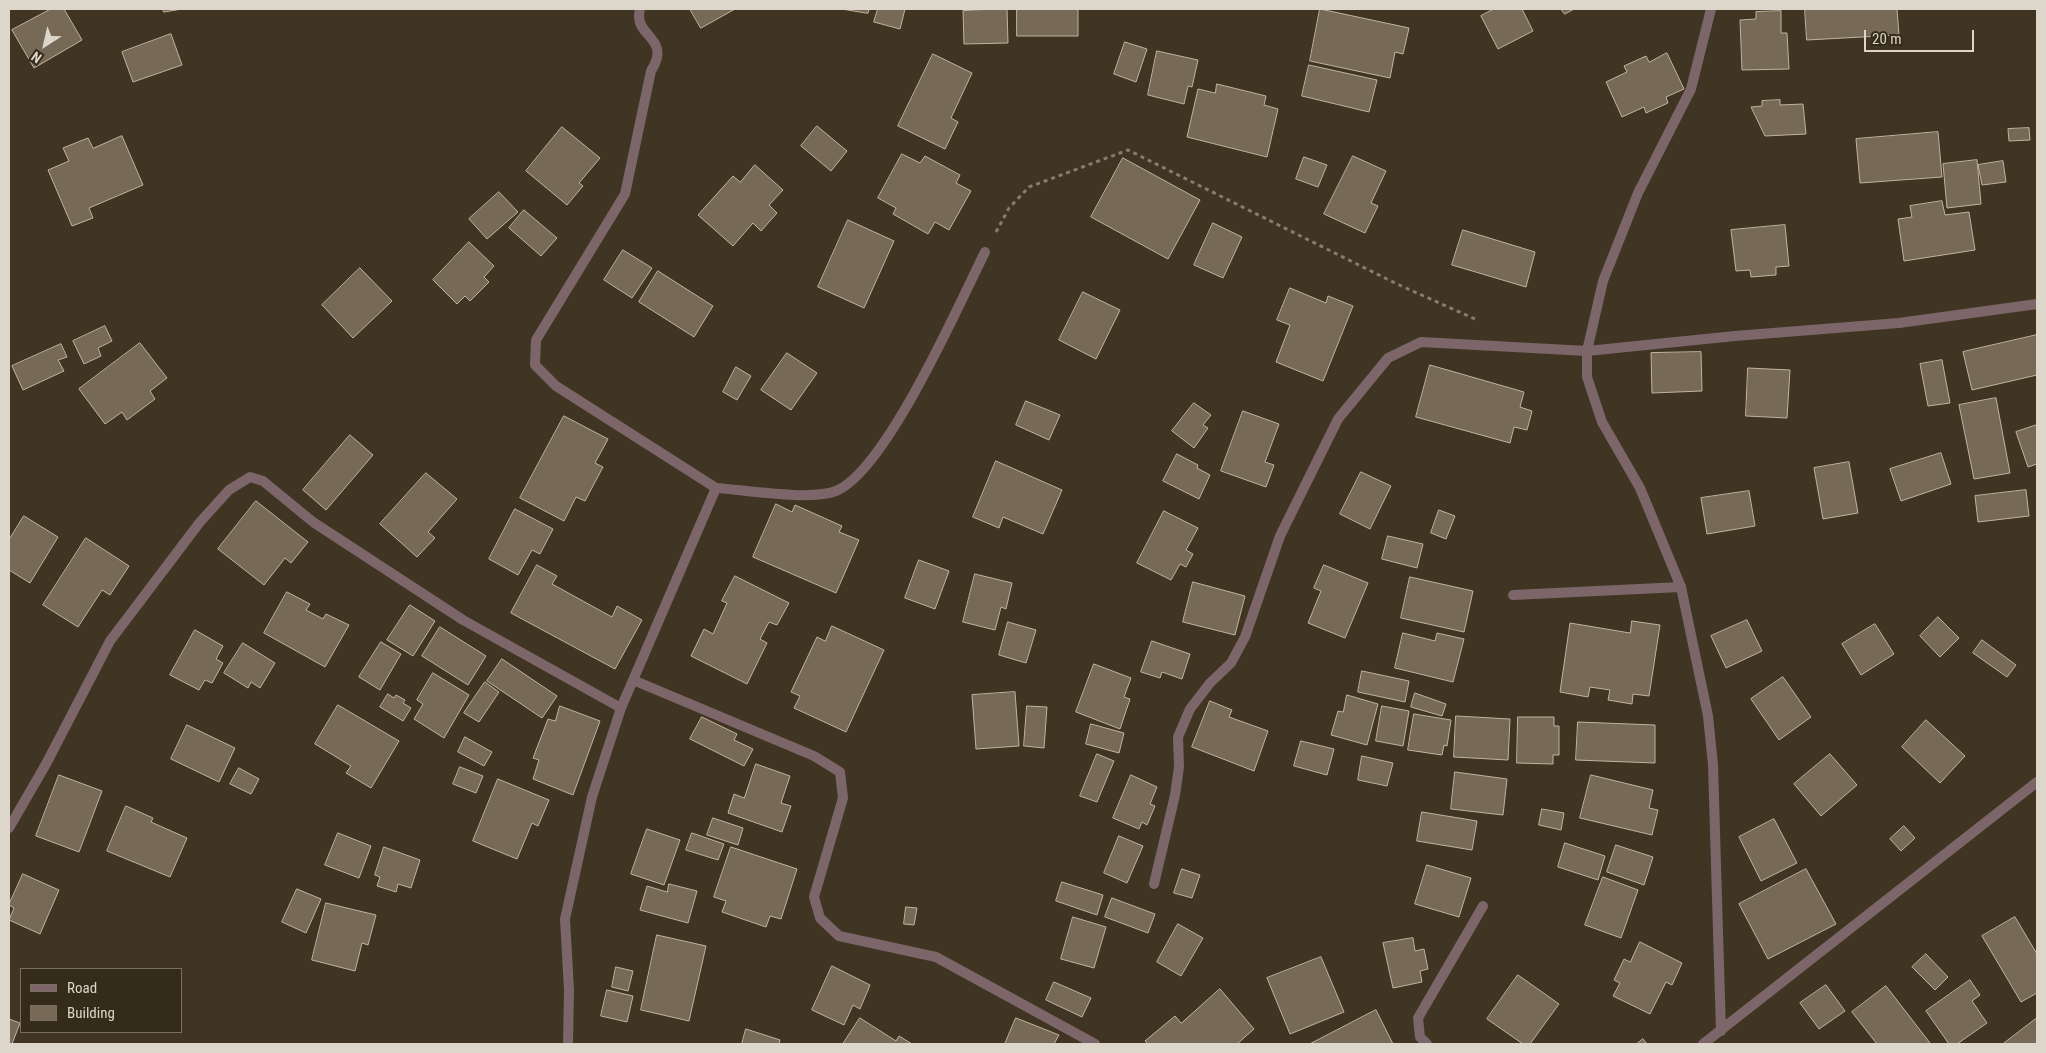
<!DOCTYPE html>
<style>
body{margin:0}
#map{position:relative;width:2046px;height:1053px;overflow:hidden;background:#3f3522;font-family:"Roboto Condensed",sans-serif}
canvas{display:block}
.frame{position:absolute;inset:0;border:10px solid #ddd6cb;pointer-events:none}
.legend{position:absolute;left:20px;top:968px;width:162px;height:65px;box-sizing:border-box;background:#352b19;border:1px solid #786f60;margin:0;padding:6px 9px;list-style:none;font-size:15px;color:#ddd6cb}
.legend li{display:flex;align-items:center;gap:10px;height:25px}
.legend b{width:25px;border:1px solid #786f60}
.north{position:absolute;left:20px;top:20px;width:50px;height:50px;-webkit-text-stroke:4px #352b19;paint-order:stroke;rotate:215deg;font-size:14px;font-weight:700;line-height:20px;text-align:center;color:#ddd6cb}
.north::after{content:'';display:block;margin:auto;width:18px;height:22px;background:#ddd6cb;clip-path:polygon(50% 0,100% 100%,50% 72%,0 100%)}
.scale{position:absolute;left:1864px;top:30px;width:110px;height:22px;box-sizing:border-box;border:2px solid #ddd6cb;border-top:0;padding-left:6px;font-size:15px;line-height:18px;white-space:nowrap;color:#ddd6cb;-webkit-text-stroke:4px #352b19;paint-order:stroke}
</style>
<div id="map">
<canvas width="2046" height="1053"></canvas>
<div class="frame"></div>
<ul class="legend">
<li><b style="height:6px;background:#7d6669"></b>Road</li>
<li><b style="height:14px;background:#766a56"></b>Building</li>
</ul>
<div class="north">N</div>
<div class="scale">20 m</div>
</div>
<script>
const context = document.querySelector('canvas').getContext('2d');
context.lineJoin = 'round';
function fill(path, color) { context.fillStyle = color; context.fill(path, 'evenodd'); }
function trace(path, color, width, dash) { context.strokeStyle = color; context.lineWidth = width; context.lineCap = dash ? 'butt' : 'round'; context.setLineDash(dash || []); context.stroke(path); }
const building = new Path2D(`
 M51,9H64L82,40L34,68L12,30Z
 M163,9H182L164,12Z
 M690,9H735L701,28Z
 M842,9H869L868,13Z
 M878,9H905L900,29L874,22Z
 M1007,9L1008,43L964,44L963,11Z
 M1017,9H1078V36H1017Z
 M1320,9L1409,28L1403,54L1395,52L1390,78L1310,61Z
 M1494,9H1522L1533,31L1498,49L1481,16Z
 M1561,9H1574L1565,14Z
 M1805,9H1897L1899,35L1807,40Z
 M1781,11V33H1787L1789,69L1742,70L1740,20L1756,19V12Z
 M171,34L182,65L133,82L122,52Z
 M1125,42L1147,49L1136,82L1114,74Z
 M1157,51L1198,60L1192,87L1188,86L1184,104L1148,95Z
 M1667,53L1684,89L1666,97L1668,103L1646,113L1644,107L1622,117L1606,82L1627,72L1624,66L1646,56L1649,62Z
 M933,54L972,73L951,118L958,122L945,149L898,126Z
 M1309,65L1377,80L1369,112L1302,96Z
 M1217,84L1266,96L1264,105L1278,109L1267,157L1187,137L1198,89L1215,93Z
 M1780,100V105L1803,104L1806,134L1765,136L1751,107L1762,106V101Z
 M817,126L847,151L831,171L801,146Z
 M562,127L600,158L579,183L583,186L567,205L526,171Z
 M2029,128L2030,140L2009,141L2008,129Z
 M1938,132L1942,177L1860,183L1856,139Z
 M122,136L143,185L89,208L93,218L72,226L48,170L69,161L63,148L88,138L93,148Z
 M902,154L920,163L925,156L960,175L956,183L971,191L949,230L935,222L928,234L893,214L896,208L878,198Z
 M1353,156L1386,171L1371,203L1378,206L1365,233L1324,214Z
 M1304,157L1327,165L1318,187L1296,179Z
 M1123,158L1200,200L1168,259L1091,217Z
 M1977,160L1981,204L1947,208L1943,164Z
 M2003,161L2006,182L1982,185L1978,165Z
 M755,165L783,190L769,205L777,213L761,231L753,223L733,246L698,215L733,176L740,182Z
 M499,192L518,212L487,239L469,219Z
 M1942,201L1945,215L1969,212L1975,250L1904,261L1898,219L1912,217L1910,206Z
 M524,210L557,238L541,256L509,228Z
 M848,220L894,241L864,308L818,287Z
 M1213,223L1242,237L1223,278L1194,265Z
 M1785,225L1789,266L1776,267V275L1751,277L1750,270L1736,271L1731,230Z
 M1463,230L1535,252L1526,287L1452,265Z
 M469,242L494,266L484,277L489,282L470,301L465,296L457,304L433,280Z
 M623,250L652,268L632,298L604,280Z
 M360,268L392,301L353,338L322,305Z
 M658,271L713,306L694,337L639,302Z
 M1290,288L1326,303L1328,296L1353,306L1323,381L1276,362L1290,325L1277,320Z
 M1083,292L1120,310L1096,359L1059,340Z
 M105,326L112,341L98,348L101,356L84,364L73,341Z
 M2037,335V375L1972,390L1963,352Z
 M140,343L167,378L150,391L155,399L127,420L122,412L105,424L79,389Z
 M61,344L67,357L58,360L64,371L23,390L12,366Z
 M1701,352L1702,391L1652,393L1651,353Z
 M787,353L817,373L791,410L761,390Z
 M1942,360L1950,403L1928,406L1920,364Z
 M1430,365L1524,392L1520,407L1532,411L1527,430L1514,427L1510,443L1416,417Z
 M736,367L751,376L737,400L723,392Z
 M1748,368L1790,370L1787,418L1746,416Z
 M1996,398L2010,473L1974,479L1959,405Z
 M1026,401L1060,415L1049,440L1016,425Z
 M1194,403L1211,415L1203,425L1208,428L1194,448L1172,431Z
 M1243,411L1279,424L1265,462L1274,465L1266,487L1221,471Z
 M564,416L608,439L595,463L603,467L585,501L576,497L564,521L520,498Z
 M2037,425V464L2028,467L2016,432Z
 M350,435L373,455L326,510L303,490Z
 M1941,453L1951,484L1901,501L1890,469Z
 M1177,454L1198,465L1197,468L1210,475L1199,499L1163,481Z
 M996,461L1062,490L1043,534L1003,517L999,528L973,517Z
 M1849,462L1858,513L1823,519L1814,468Z
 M1361,472L1391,486L1370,529L1340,514Z
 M426,473L457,499L428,532L435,538L417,557L380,524Z
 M2026,490L2029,516L1978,522L1975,496Z
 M1749,491L1755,526L1707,534L1701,498Z
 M256,501L308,542L291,563L285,558L264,585L218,549Z
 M776,504L792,512L795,505L842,526L839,532L859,540L836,593L753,557Z
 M515,509L553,529L540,554L532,550L518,575L489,559Z
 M1439,510L1455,516L1446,539L1431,533Z
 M1164,511L1198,528L1186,550L1193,554L1186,567L1180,564L1171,580L1137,563Z
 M24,516L58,537L30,583L9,570V540Z
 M1388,536L1423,544L1417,568L1382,559Z
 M86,538L129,566L110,595L102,590L78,627L43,605Z
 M919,560L949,571L935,609L905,598Z
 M537,565L557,576L552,584L612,617L617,606L642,620L615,669L511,613Z
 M1324,565L1368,583L1345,638L1308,623L1321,591L1314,588Z
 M975,574L1012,583L1006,609L1001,607L995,630L963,622Z
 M735,576L789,603L777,625L769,622L760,639L767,643L747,684L691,656L704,629L713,634L727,603L722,601Z
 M1410,577L1473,591L1464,632L1401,618Z
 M1193,582L1245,596L1235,635L1183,622Z
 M287,592L310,604L306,610L323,619L326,614L349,625L325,667L264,633Z
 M410,605L435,621L413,656L387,640Z
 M1938,617L1959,638L1940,657L1920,636Z
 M1747,620L1762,651L1726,668L1711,636Z
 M1632,621L1660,625L1649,696L1633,694L1632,704L1608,700L1610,690L1590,687L1588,697L1560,692L1570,623L1630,633Z
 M1008,622L1036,630L1026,663L999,655Z
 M1875,624L1894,654L1861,675L1842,644Z
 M832,626L884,650L846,732L794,708L800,696L791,692L817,637L825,641Z
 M440,627L486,656L468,685L422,656Z
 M195,630L223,646L216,659L223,663L212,683L205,680L199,690L170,675Z
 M1403,633L1435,641L1437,633L1464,639L1453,682L1395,668Z
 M1982,640L2016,665L2007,677L1973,653Z
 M1152,641L1190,654L1182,679L1162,672L1160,678L1141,672Z
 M381,642L401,654L380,690L359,677Z
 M243,643L275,663L260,688L251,682L248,688L224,673Z
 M502,659L557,696L542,718L487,681Z
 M1094,664L1131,678L1124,697L1130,699L1120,729L1076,712Z
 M1362,671L1409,681L1405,702L1358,692Z
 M433,673L469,695L444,738L414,719L423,704L417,700Z
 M1783,677L1811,717L1779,740L1751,699Z
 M485,682L499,692L479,722L464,713Z
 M1015,692L1019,746L976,749L972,695Z
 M1415,693L1446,704L1442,716L1411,707Z
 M388,694L394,698L396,695L405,700L403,703L411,708L403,721L380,707Z
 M1347,695L1378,704L1367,745L1331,735L1338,711L1343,712Z
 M1210,701L1232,710L1229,717L1268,731L1254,771L1192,747Z
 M338,705L399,741L371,788L346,773L351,766L315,744Z
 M560,706L600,721L573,795L533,779L539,760L533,758L548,719L555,721Z
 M1027,706L1047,707L1044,748L1024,746Z
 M1382,706L1409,711L1403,746L1376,741Z
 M1414,714L1451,720L1447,746L1444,745L1442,755L1408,750Z
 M1456,716L1510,719L1508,760L1454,757Z
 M702,717L737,734L734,740L753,749L744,766L690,739Z
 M1518,717H1554V726H1559V755H1553V764L1517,763Z
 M1926,720L1965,756L1940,783L1902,747Z
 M1578,722L1655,725V763L1576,760Z
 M1091,724L1124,733L1119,753L1086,744Z
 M187,725L235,748L219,782L171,759Z
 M465,737L492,752L484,766L458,752Z
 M1301,741L1334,749L1327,775L1294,766Z
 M1097,754L1114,761L1097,802L1080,796Z
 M1830,754L1857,785L1821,816L1794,784Z
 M1362,756L1393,763L1387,786L1358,780Z
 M756,764L790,776L781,803L791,806L782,832L728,813L734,794L744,798Z
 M460,767L483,776L476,793L453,784Z
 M239,768L259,779L251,794L230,784Z
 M1455,772L1507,779L1503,815L1451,809Z
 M59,775L102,791L79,852L36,836Z
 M1131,775L1157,787L1150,804L1155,806L1147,825L1142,822L1139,829L1113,818Z
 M1591,775L1653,790L1649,808L1658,810L1652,835L1580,818Z
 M498,779L549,800L538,826L532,823L517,859L473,841Z
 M126,806L153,818L151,822L187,838L170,877L107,851Z
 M1542,809L1564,813L1561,830L1539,825Z
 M1422,812L1477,821L1472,850L1417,841Z
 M713,818L743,828L738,845L707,835Z
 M1774,819L1797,863L1761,881L1739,837Z
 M1904,826L1915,838L1901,851L1890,839Z
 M647,829L680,840L664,885L631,874Z
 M338,833L371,846L359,878L325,865Z
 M692,833L724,844L718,860L686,850Z
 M1119,836L1143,846L1127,883L1104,873Z
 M1565,843L1605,856L1598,880L1558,867Z
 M1616,845L1653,857L1644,885L1607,872Z
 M384,847L420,860L411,888L398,884L396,892L377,886L380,877L375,875Z
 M731,847L797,869L781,919L770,916L766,927L722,912L726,901L714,897Z
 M1427,865L1471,878L1459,917L1415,904Z
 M1182,869L1200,875L1192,898L1174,893Z
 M1806,869L1836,924L1768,959L1739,904Z
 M23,874L59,890L40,934L9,920L14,908L9,905Z
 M1603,877L1638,890L1621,938L1585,925Z
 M1062,882L1103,895L1097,915L1056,901Z
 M669,884L697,891L688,923L640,910L647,886L667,892Z
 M297,889L321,899L306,933L282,922Z
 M1112,898L1155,914L1148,933L1105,917Z
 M326,903L376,915L368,945L362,943L355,971L312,960Z
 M906,907L917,908L914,925L904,924Z
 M1073,917L1106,927L1094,968L1061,959Z
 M2015,917L2037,954V993L2021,1002L1982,936Z
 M1178,924L1203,938L1181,976L1157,962Z
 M657,935L706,946L689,1021L641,1010Z
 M1413,938L1415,951L1424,949L1428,969L1420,971L1422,982L1393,988L1383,943Z
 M1640,942L1682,963L1672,985L1666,982L1650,1014L1613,996L1620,983L1614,980L1624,959L1630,962Z
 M1926,954L1948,977L1935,990L1912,967Z
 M1321,957L1344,1012L1290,1034L1267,978Z
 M832,966L870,985L860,1009L853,1005L844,1025L812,1010Z
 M616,967L633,971L628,991L612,987Z
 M1518,975L1559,1004L1530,1044H1523L1487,1019Z
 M1970,980L1980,995L1972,1001L1987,1023L1957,1044H1949L1926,1011Z
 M1054,982L1091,998L1082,1017L1046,1000Z
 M1826,985L1845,1011L1819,1029L1800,1003Z
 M1886,986L1930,1043L1928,1044H1877L1852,1012Z
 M1220,989L1254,1029L1237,1044H1148L1145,1041L1175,1016L1181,1023Z
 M607,990L633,996L627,1022L601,1016Z
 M1376,1010L1393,1044H1310Z
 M860,1018L896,1041L899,1036L912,1044H843Z
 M1016,1018L1059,1035L1054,1044H1005Z
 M2037,1018V1044H2003Z
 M9,1019L20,1023L12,1044H9Z
 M746,1029L780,1040L779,1044H742Z
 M1643,1039L1647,1044H1637Z`);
const path = new Path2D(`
 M996,232L1009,208L1029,187L1128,150L1397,284L1475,319`);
const lane = new Path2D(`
 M1513,595L1681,587`);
const street = new Path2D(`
 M640,9C632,37 673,37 651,71L625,194L536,340L535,365L556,386L716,488
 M1711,9L1691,89L1638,193L1603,281L1587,351V377L1602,422L1640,488L1681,587L1708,716L1713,765L1721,1031
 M633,680L814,756L840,772L843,798L814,897L820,918L839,936L936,957L1095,1044
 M9,828L46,764L110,641L200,522L229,490L250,477L263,481L313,522L463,620L621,708
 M1154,884L1175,795L1179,767L1178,737L1190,709L1210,683L1231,663L1245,637L1280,536L1338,419L1388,358L1421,342L1587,351L1735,336L1899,323L2037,304
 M568,1044L569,990L565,919L592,797L621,708L716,488C746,490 810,501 836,491C886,471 959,304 985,252
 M1427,1044L1420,1037L1418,1018L1483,906
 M1703,1044L2037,782`);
fill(building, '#766a56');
trace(building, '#c1b49f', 1);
trace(path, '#857d6d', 3, [4, 4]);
trace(lane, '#7d6669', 10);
trace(street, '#7d6669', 10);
</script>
